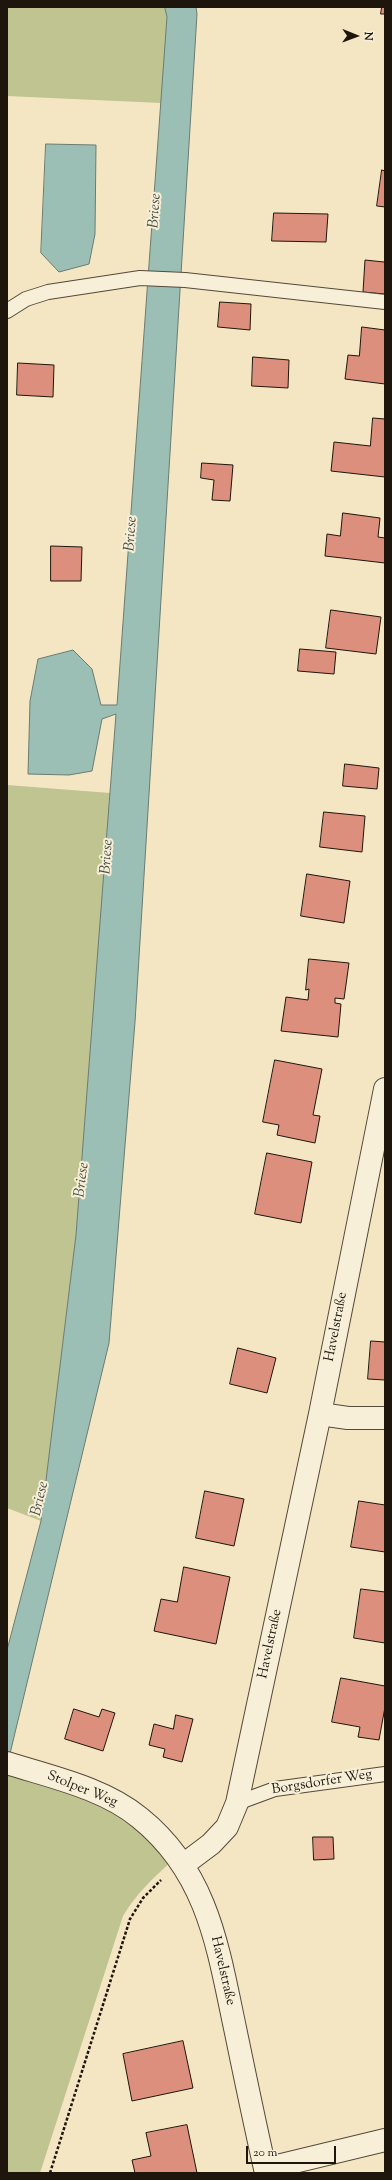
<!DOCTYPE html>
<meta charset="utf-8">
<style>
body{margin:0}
#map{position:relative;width:392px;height:2180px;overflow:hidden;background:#f4e6c3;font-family:"Sorts Mill Goudy",serif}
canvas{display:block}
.frame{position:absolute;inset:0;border:8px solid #1e150d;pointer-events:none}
.north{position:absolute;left:336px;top:16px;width:40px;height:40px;-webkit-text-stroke:3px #f8efd8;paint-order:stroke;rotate:91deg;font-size:11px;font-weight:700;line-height:16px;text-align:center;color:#1e150d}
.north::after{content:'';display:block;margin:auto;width:14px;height:18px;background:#1e150d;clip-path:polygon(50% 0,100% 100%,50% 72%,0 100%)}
.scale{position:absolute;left:246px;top:2146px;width:90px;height:18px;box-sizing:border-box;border:2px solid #1e150d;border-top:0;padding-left:5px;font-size:12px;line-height:14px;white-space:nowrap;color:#1e150d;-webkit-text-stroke:3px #f8efd8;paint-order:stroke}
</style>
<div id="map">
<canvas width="392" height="2180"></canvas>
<div class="frame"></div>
<div class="north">N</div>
<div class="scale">20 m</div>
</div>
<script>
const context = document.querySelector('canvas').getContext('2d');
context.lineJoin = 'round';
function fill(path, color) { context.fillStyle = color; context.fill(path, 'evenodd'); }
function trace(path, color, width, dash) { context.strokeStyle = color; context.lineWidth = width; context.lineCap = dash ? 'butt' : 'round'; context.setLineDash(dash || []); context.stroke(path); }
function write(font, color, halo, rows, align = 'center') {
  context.font = font + ' "Sorts Mill Goudy",serif'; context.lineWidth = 4; context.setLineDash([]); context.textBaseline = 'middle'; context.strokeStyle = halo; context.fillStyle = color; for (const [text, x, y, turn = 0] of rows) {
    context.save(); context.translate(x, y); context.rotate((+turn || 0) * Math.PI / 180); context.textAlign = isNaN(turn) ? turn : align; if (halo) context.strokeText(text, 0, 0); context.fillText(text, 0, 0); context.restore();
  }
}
const green = new Path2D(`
 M7,7H165L167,17L161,103L7,96Z
 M7,785L110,793L76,1235L41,1521L7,1508Z
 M7,1768L114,1807L171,1862C152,1879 136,1894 123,1916L40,2173H7Z`);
const water = new Path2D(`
 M165,7H196L197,14L135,1022L109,1343L7,1766V1650L41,1521L76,1235L116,714L102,719L92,771L69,775L28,774L30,701L38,659L73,650L92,669L101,705H117L167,17Z
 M46,144L96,145L95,234L89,264L59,272L41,253Z`);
const building = new Path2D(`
 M382,7H385V14H381Z
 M382,170L385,171V207L377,206Z
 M274,213L328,214L326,242L272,241Z
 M385,257V294L363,292L365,260L384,262Z
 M220,302L251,304L250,330L218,327Z
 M362,327L385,330V384L345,379L348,355L359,356Z
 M253,357L289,360L288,388L252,386Z
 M18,363L54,365L53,397L17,395Z
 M373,418L385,419V477L331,471L334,442L370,446Z
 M202,463L233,465L230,501L212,500L214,480L201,478Z
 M343,513L380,518L378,537L385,538V563L325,556L327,534L340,536Z
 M51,546L82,547L81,581H51Z
 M331,610L381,617L376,654L326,648Z
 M300,649L336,652L334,674L298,671Z
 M345,764L379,768L377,789L343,786Z
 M324,812L365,816L362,852L320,847Z
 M307,874L350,881L344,923L301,916Z
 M309,959L349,963L344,999L335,998V1003L341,1004L338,1037L281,1031L286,997L308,1000L309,989L306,990Z
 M275,1060L322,1069L313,1115L320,1116L315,1143L277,1135L279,1125L263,1122Z
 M267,1153L312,1162L301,1223L255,1214Z
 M371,1341L385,1342V1380L368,1379Z
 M238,1348L276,1358L267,1393L230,1384Z
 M205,1491L244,1499L234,1546L196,1538Z
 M359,1501L385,1505V1552L351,1547Z
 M184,1567L230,1577L216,1644L154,1631L161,1599L177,1602Z
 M361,1589L385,1592V1643L354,1638Z
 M341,1678L385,1686V1707L379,1740L358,1737L360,1727L332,1722Z
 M74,1709L99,1717L102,1709L115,1713L103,1751L65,1739Z
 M176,1715L193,1719L182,1762L163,1757L165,1749L149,1745L154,1724L173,1729Z
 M313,1837H333L334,1859L314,1860Z
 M183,2041L193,2088L132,2101L123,2054Z
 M187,2125L197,2173H135L132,2160L151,2156L146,2133Z`);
const path = new Path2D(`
 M50,2173L130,1919L143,1898L161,1880`);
const service = new Path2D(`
 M7,311L26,299L48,292L140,278L185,280L385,302
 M237,1803L275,1789L385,1774`);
const minor = new Path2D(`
 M320,1414L348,1418H385
 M7,1763C51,1777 104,1788 140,1818C208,1873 218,1948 235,2028C245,2076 255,2125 266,2173
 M183,1865L211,1844L227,1827L237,1803L320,1414L385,1089
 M265,2169L385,2140`);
const streetNames = [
 ["Havelstraße",337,1327,-79],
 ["Havelstraße",271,1644,-78],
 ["Borgsdorfer Weg",322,1783,-9],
 ["Stolper Weg",82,1790,22],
 ["Havelstraße",222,1971,77]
];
const waterNames = [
 ["Briese",156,211,-86],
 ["Briese",132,534,-86],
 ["Briese",108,857,-86],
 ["Briese",83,1180,-83],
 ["Briese",41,1499,-77]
];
fill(green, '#bfc491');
fill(water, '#9cbfb5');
trace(water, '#6a7b72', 1);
fill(building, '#db8f7c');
trace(building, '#1e150d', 1);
trace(service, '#54493a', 16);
trace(minor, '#54493a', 24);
trace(path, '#1e150d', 2.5, [3, 2]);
trace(service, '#f8efd8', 14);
trace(minor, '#f8efd8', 22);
write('14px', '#1e150d', '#f8efd8', streetNames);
write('italic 15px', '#4a5048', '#f8efd8', waterNames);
</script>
